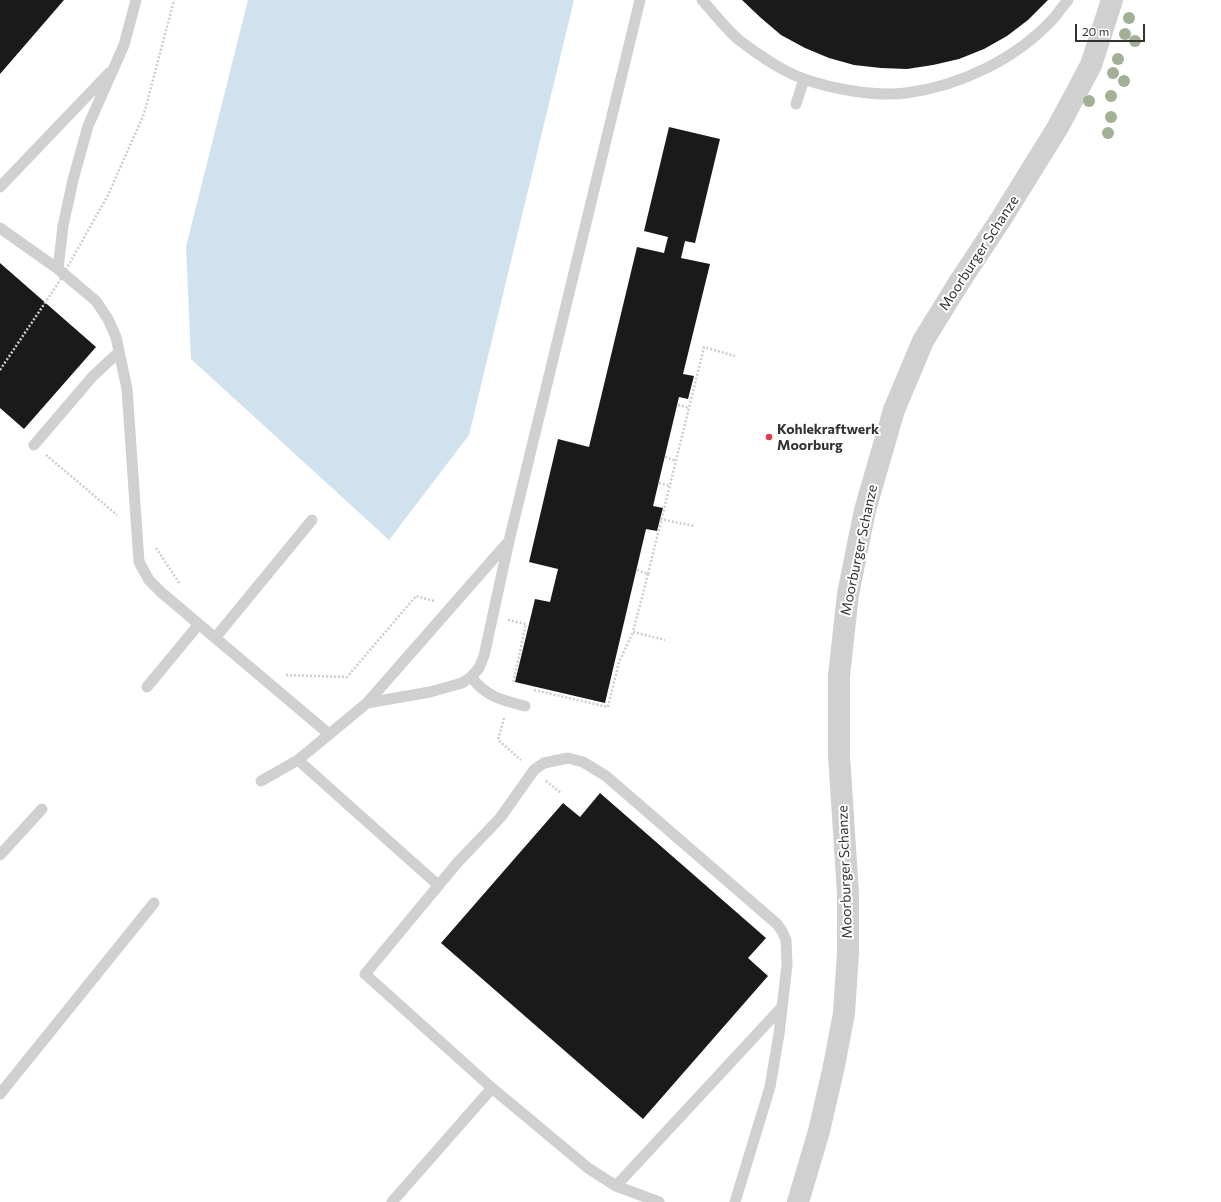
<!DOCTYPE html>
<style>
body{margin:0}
#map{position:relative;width:1221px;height:1202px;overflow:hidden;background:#fff;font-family:Commissioner,sans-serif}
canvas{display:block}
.scale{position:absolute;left:1075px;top:24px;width:70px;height:18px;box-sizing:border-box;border:2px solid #333;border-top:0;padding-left:5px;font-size:12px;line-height:14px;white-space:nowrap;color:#333;-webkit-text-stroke:3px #fff;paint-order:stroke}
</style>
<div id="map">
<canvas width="1221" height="1202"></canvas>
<div class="scale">20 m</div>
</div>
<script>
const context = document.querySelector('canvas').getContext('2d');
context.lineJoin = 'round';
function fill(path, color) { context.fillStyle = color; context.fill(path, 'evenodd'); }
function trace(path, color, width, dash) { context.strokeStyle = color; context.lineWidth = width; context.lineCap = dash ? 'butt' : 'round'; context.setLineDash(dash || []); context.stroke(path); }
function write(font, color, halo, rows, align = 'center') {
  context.font = font + ' Commissioner,sans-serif'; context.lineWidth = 4; context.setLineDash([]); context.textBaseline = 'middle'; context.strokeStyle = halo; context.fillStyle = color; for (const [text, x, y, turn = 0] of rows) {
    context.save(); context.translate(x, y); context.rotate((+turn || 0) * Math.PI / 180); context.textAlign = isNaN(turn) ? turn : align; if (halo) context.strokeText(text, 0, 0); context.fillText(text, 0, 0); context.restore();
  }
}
const water = new Path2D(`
 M248,0H574L469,435L389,540L191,359L186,247Z`);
const building = new Path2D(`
 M0,0H64L0,74Z
 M742,0H1048L1028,20L1007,36L984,49L959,59L933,65L907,69L881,68L854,65L829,58L805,48L781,35L761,18Z
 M669,127L720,139L695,243L685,241L681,258L710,264L683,374L694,376L688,399L679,397L653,506L663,508L657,531L646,529L605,703L515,682L535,599L550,602L558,569L529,562L558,439L589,447L637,247L664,253L668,237L644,231Z
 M0,263L96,347L24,429L0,408Z
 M600,793L766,938L748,958L768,976L643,1119L441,943L563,803L580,817Z`);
const path = new Path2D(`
 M678,405L689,408
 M46,455L117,515
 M665,457L676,461
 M659,483L670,486
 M660,519L694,526
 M156,548L180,584
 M637,570L648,574L704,347L735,356
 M648,574L633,632L665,640
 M508,620L526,624L513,684
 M286,675L347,677L416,596L434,601
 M534,690L608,707L619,662L633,632
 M504,718L498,740L521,760
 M546,781L561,793`);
const lane = new Path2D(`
 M136,0L124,45L88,126L73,180L63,226L58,269L96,301L108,319L116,337L127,389L139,562L149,580L162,593L329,734
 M702,0C713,12 727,30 739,40C757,54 784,72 804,79C832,89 877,97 906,93C960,86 1016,59 1053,19C1058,13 1063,6 1068,0
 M796,104L804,79
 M0,187L109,73
 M0,228L58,269
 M34,445L93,376L119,352
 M215,638L312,520
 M471,677C487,697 501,700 525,706
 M147,687L199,624
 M367,703L430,692L462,683L471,677L479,668L484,656L509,541L640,0
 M298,760L438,885
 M261,781L298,760L367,703L509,541
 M0,855L42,809
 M492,1088L365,974L458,862L500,818L534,770L544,763L568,758L583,762L606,776L777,924L782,931L786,940L787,965L779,1034L770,1087L735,1202
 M0,1094L154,903
 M616,1186L782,1007
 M392,1202L492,1088L588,1168L616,1186L659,1202`);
const street = new Path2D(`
 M798,1202L819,1131L834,1066L844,1013L848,953V894L839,755V676L848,594L865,510L894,410L923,341L960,281L1001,219L1058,127L1091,65L1112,0`);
const pathBridge = new Path2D(`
 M0,370L59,282L108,195L144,114L174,0`);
const trees = [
 [1129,18],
 [1125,34],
 [1135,41],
 [1118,59],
 [1113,73],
 [1124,81],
 [1111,96],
 [1089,101],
 [1111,117],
 [1108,133]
];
const markers = [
 [769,437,4,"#e63946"]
];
const streetNames = [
 ["Moorburger Schanze",979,253,-57],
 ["Moorburger Schanze",859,550,-78],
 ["Moorburger Schanze",845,872,-92]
];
const poiNames = [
 ["Kohlekraftwerk",777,429],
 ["Moorburg",777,445]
];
fill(water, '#cfe2ee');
fill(building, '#1a1a1a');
trace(path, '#cdcdcd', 2.5, [2, 2]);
trace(lane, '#d0d0d0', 11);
trace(street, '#d0d0d0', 22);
trace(pathBridge, '#cdcdcd', 2.5, [2, 2]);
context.fillStyle = '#a2b095';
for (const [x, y] of trees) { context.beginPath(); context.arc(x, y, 6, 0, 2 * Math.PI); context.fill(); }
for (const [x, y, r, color] of markers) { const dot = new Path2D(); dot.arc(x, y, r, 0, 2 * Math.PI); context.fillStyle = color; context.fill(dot); trace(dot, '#fff', 1.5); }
write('14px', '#333', '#fff', streetNames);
write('bold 14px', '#333', '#fff', poiNames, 'left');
</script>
